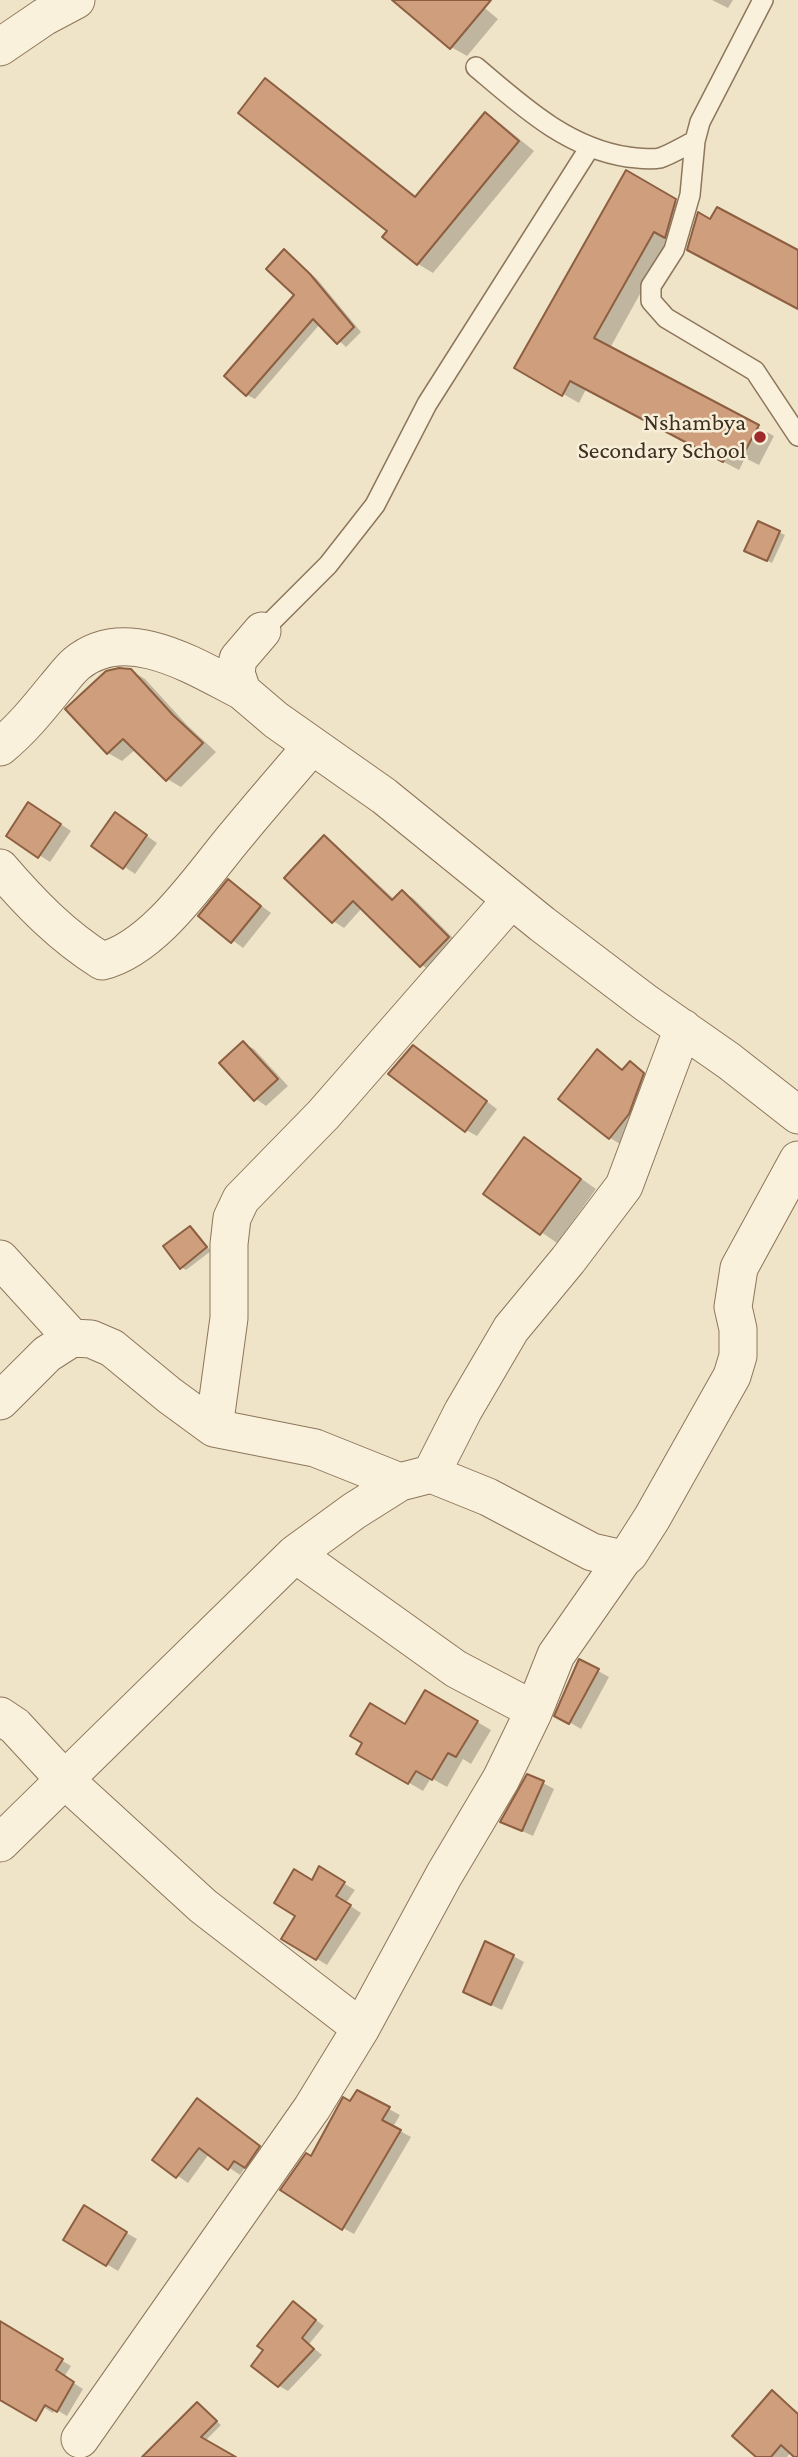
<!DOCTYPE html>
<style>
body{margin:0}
canvas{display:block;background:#f0e4c8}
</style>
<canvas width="798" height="2457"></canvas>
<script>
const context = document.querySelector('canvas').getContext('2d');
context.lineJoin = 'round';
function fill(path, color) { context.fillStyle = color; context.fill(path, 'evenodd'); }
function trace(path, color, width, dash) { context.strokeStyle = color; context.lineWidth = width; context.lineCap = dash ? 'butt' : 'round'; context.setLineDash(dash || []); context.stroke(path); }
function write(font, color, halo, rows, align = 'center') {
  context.font = font + ' "Crimson Pro",serif'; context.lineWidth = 5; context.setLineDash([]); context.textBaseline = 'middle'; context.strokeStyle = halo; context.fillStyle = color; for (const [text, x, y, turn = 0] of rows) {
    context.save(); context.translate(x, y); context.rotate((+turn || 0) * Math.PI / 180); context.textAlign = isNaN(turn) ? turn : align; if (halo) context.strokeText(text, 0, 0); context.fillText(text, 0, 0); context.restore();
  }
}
const shadow = new Path2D(`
 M395,0H475L498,19L467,56L451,47Z
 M712,0H733L728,8Z
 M266,81L282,90L417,197L485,115L501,124L534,151L433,273L418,264Z
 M626,173L691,210L670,240L610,348L774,436L759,465L745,458L739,470L586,389L579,403L516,367Z
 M285,251L317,279L361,332L346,347L320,324L255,399L247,395L296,295Z
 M759,523L785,535L772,563L752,553Z
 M130,670L145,679L187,725L216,752L181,787L167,779L136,749L122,761L108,753Z
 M40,810L71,831L50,862L8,835Z
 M126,821L157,843L135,874L94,846Z
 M325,837L335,844L395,900L402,892L413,898L459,944L432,971L421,965L362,908L344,928L333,921Z
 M229,881L271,913L243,948L200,916Z
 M243,1043L254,1049L288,1086L266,1106L256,1099Z
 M413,1047L497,1109L477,1136L466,1130Z
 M597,1052L624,1071L630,1064L654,1080L620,1144L610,1138Z
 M525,1139L596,1189L557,1243L485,1193Z
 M190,1228L195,1231L211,1251L186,1270L181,1267Z
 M580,1661L609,1677L581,1729L557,1715Z
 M426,1692L491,1730L471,1764L463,1759L447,1787L431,1778L423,1791L358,1753L406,1726Z
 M543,1783L554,1789L533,1836L513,1827Z
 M320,1869L355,1890L346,1903L361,1913L327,1965L284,1939Z
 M513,1956L524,1962L502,2010L476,1998Z
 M351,2104L389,2109L400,2115L393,2127L411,2137L354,2234L343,2228L312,2158Z
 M208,2107L270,2153L256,2172L246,2166L240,2175L209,2154L188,2183L154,2159Z
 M84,2208L137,2239L118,2271L65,2239Z
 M294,2303L324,2326L309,2344L322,2355L288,2391L279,2386Z
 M1,2324L71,2366L64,2377L83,2389L67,2416L55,2409L53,2413L0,2380Z
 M772,2393L798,2412V2457L791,2452L787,2457H758Z
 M197,2404L221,2425L196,2450Z`);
const building = new Path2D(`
 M392,0H491L450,49Z
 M265,78L415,197L485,112L519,141L417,265L382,237L387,231L238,113Z
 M626,170L676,199L665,238L654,232L594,338L759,425L742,457L729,450L723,462L570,381L562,396L514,368Z
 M717,207L798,250V309L687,250L698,212L710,219Z
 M284,249L310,274L354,327L337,344L313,319L246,396L224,376L294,295L266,269Z
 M758,521L780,531L767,561L744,551Z
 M119,668L131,669L173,715L203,743L166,781L123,739L107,754L65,709L106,671Z
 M28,802L61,824L38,858L6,836Z
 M115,812L147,835L123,869L91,846Z
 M324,835L392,900L402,890L449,937L420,967L353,901L332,923L284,878Z
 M228,879L261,906L231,943L198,916Z
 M243,1041L278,1079L254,1101L219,1063Z
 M413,1045L487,1101L465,1132L388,1074Z
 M597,1049L622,1070L630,1061L644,1073L629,1114L609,1139L558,1099Z
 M524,1137L581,1179L540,1235L483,1194Z
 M190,1226L207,1247L180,1269L163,1246Z
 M579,1659L599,1669L569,1724L554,1716Z
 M425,1690L478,1721L456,1757L448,1753L432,1780L416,1771L408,1784L356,1754L362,1743L350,1736L370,1703L405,1724Z
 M527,1774L544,1781L522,1831L500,1822Z
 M319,1866L345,1882L336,1896L351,1905L316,1960L281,1939L295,1916L274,1903L294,1869L312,1880Z
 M485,1941L514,1955L491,2005L463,1992Z
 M357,2090L390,2107L382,2120L401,2130L342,2230L280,2190L306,2153L311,2156L343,2097L350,2101Z
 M197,2098L260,2146L245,2168L234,2161L228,2170L199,2148L176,2178L152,2160Z
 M84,2205L127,2232L106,2266L63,2240Z
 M293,2301L316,2320L302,2338L314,2349L278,2387L251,2366L263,2350L257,2346Z
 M0,2321L63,2359L56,2370L74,2382L57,2412L45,2405L36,2421L0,2400Z
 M772,2390L798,2414V2457H794L781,2445L771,2457H756L732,2436Z
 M197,2402L217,2421L201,2437L236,2457H142Z`);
const service = new Path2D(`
 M763,0L700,122L695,141L690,195L674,250L651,286V301L666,318L755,371L798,436
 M476,67C522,106 567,148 628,157C638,158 650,160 660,158C672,154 684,146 695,141
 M262,631L328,565L375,505L427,404L590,147`);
const minor = new Path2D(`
 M0,47L44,17L76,0
 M262,631L238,659L236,673L242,691L276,720L384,796L542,924L646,1003L729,1061L798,1115
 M0,747C21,730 38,709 55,688C62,680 69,670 76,664C126,622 195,667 242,691
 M0,868C31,904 62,936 102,961C156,948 203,874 238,833C262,804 287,775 312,746
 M0,1259L72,1338
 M0,1401L47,1354L72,1338L91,1339L112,1348L169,1395L214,1428L315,1448L400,1482
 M214,1428L229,1318V1244L232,1218L241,1199L323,1115L511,900
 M431,1474L463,1411L511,1329L568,1260L624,1186L683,1028
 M295,1554L456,1669L534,1710
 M0,1716L15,1726L64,1779L203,1906L361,2028
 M0,1843L295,1554L354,1511L400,1482L431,1474L488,1497L592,1552L623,1559L629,1554L652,1518L732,1376L738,1356V1329L733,1307L739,1268L798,1160
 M80,2439L312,2108L361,2028L444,1875L501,1779L533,1713L556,1655L623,1559`);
const markers = [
 [760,437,7,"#9e2a2b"]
];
const poiNames = [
 ["Nshambya",746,423],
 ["Secondary School",746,451]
];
fill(shadow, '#0003');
fill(building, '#cf9f7d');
trace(building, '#8d5f41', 2);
trace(service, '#8d765c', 22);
trace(minor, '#8d765c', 39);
trace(service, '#faf1dc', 19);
trace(minor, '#faf1dc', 37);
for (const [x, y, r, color] of markers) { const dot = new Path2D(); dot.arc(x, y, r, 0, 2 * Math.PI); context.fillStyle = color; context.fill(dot); trace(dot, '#f7eed8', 2.5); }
write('24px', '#3d2e20', '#f7eed8', poiNames, 'right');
</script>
